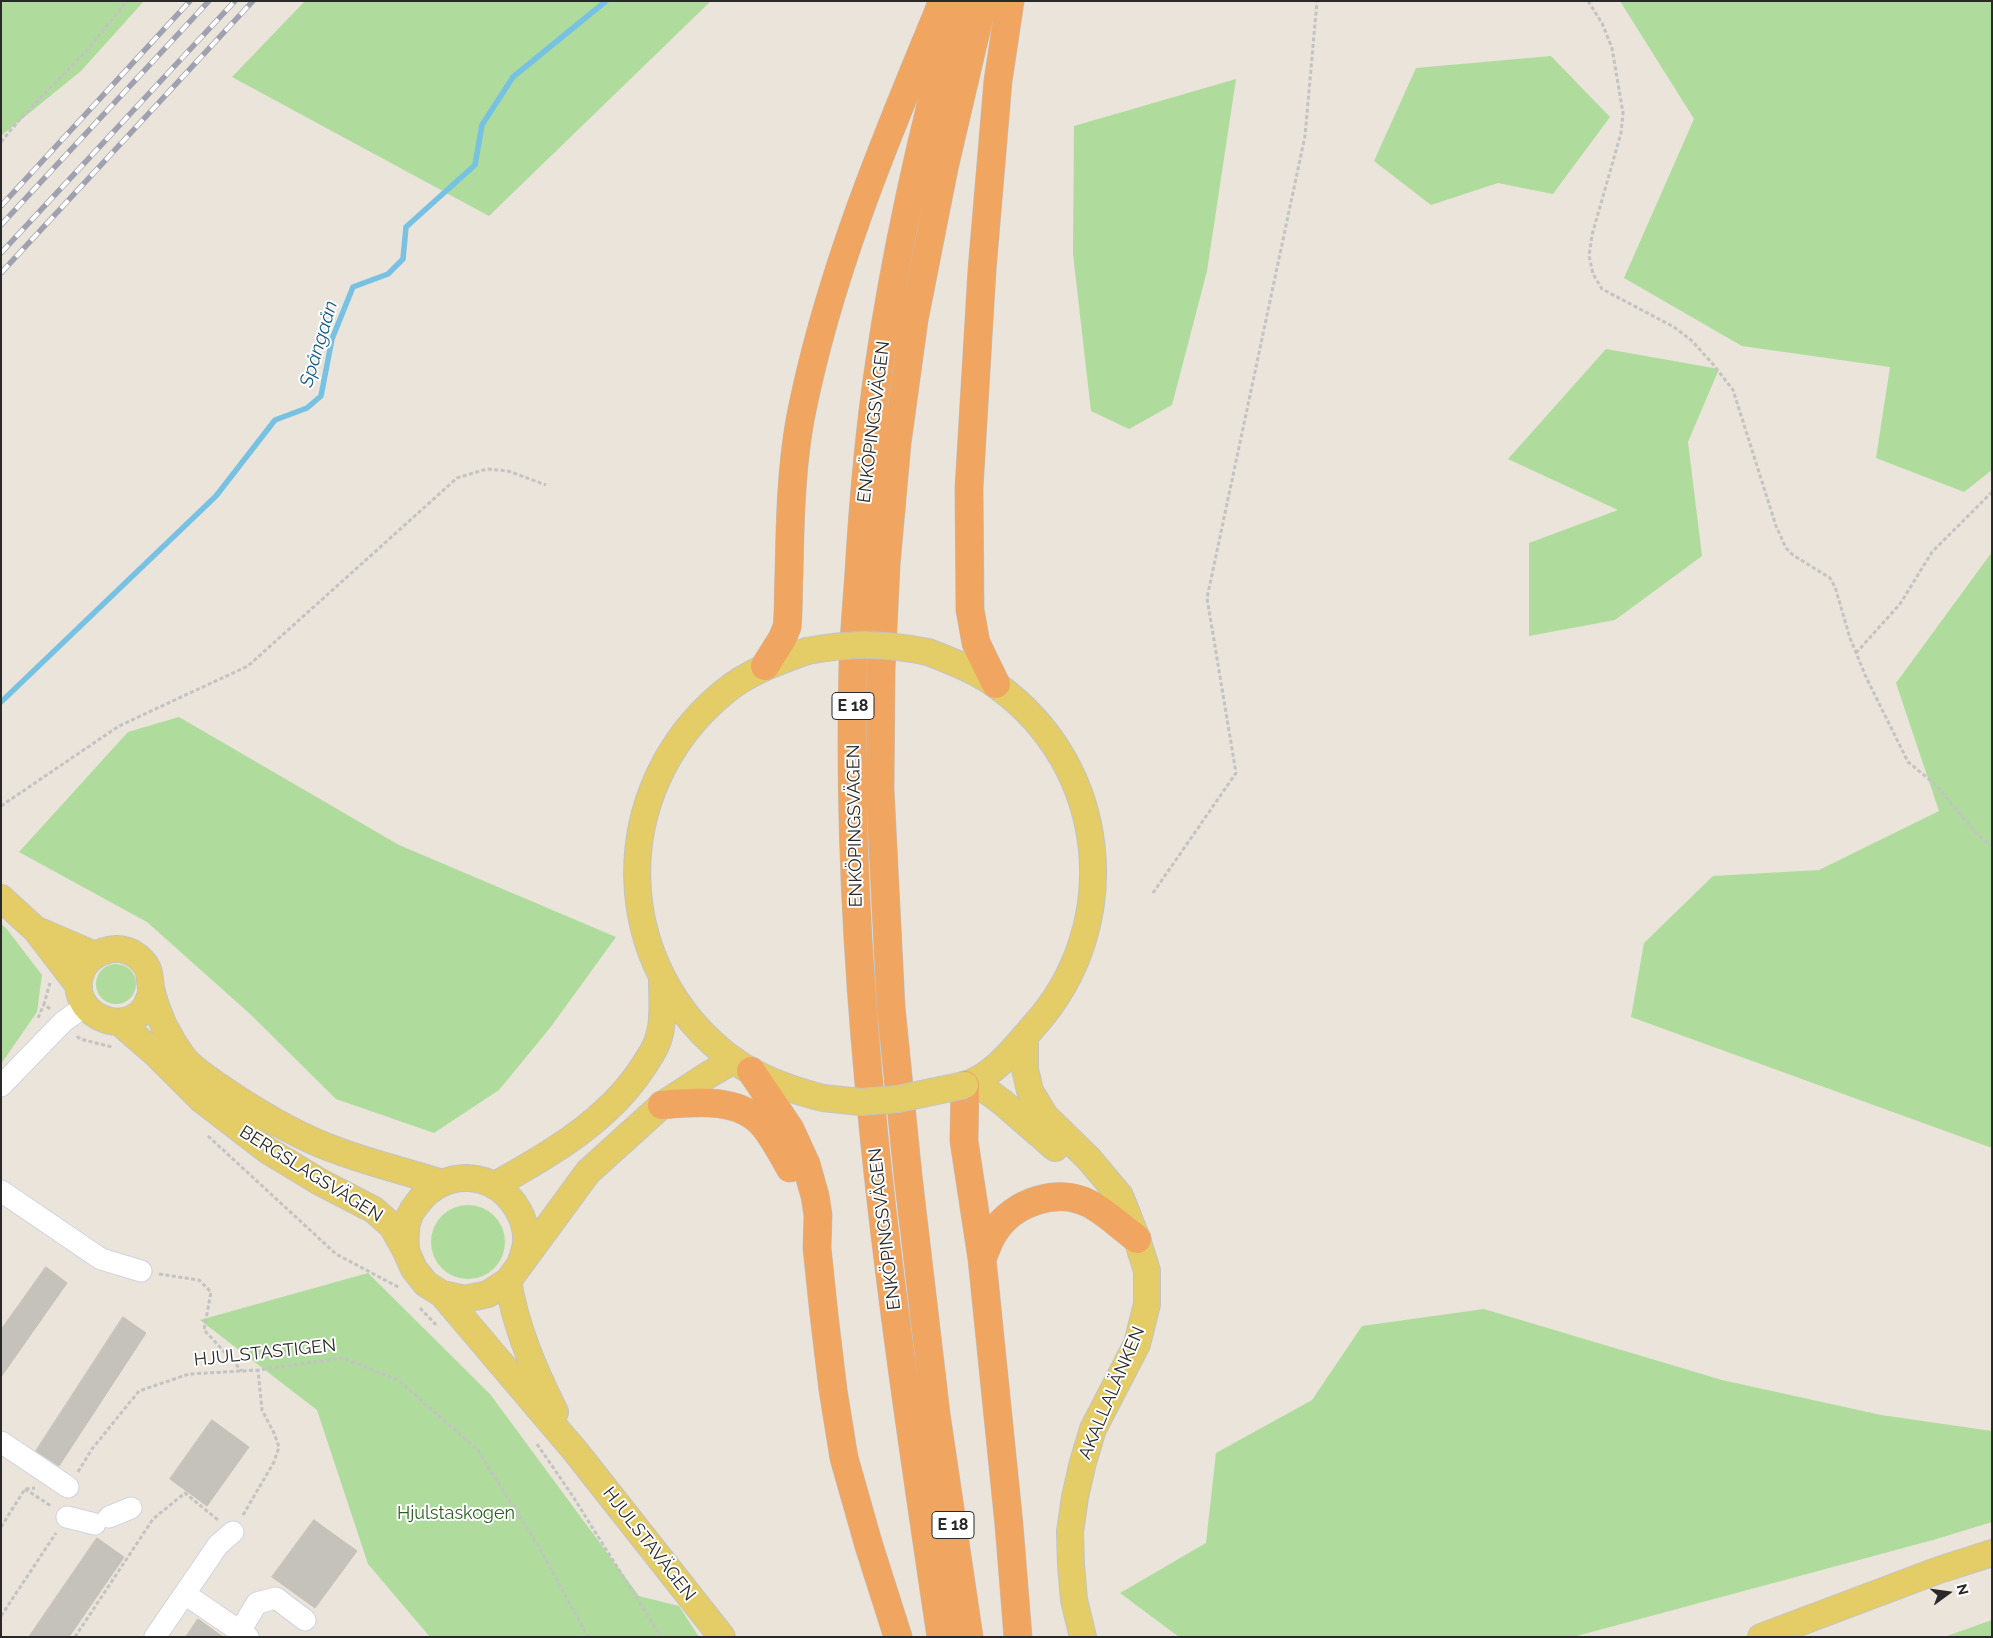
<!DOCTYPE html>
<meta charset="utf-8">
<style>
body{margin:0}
#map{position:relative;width:1993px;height:1638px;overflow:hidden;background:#eae4db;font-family:Raleway,sans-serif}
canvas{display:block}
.frame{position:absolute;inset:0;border:2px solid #292929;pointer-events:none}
.north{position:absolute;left:1923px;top:1568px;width:50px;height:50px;-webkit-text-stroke:4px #fff;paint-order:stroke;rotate:76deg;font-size:14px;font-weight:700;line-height:20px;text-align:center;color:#292929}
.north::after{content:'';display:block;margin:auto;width:18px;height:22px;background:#292929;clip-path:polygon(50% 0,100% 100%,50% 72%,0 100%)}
</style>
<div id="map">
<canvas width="1993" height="1638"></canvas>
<div class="frame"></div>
<div class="north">N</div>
</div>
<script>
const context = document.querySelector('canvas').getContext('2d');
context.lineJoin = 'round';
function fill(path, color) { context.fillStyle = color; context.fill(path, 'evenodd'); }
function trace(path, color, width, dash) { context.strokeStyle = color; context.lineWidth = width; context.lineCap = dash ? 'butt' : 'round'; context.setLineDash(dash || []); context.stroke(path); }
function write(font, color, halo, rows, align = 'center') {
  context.font = font + ' Raleway,sans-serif'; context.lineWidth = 4; context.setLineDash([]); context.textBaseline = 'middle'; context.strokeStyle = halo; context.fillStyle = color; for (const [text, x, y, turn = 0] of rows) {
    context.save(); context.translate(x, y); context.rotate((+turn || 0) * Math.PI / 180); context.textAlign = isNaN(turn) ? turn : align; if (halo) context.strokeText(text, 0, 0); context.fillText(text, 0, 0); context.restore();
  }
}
const green = new Path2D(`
 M1,1H144L81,71L1,136Z
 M305,1H711L489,216L232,77Z
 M1620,1H1992V470L1964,492L1876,458L1890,367L1742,346L1624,278L1694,119Z
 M1551,56L1610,117L1553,194L1498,183L1431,205L1374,161L1416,68Z
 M1236,79L1207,271L1172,405L1129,429L1091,411L1073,254L1074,126Z
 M1606,349L1719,369L1688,442L1702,556L1615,620L1529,636V543L1618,510L1508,459Z
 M1992,552V1148L1631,1017L1644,943L1713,876L1819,870L1939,811L1896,683Z
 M179,717L399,845L616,937L550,1028L499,1090L434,1133L336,1099L249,1013L147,922L19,852L128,732Z
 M1,924L6,928L42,975L37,1012L1,1064Z
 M96 984a20 20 0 1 1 40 0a20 20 0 1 1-40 0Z
 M431 1242a37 37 0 1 1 74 0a37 37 0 1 1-74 0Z
 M368,1273L490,1394L639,1596L679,1606L699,1637H430L368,1564L317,1410L200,1320Z
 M1484,1309L1722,1380L1881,1415L1992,1431V1522L1933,1540L1573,1637H1179L1120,1593L1206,1543L1216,1453L1312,1400L1362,1326Z
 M1992,1620V1637H1944Z`);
const stream = new Path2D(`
 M1,702L216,496L275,420L307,408L321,396L332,339L353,287L388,274L403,259L406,227L475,165L482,125L513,77L606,1`);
const building = new Path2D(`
 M46,1267L67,1283L1,1377V1330Z
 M123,1317L146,1333L59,1466L36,1451Z
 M212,1420L249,1447L207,1506L170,1479Z
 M314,1520L357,1551L315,1608L272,1577Z
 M97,1538L124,1557L69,1637H29Z
 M198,1619L223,1637H186Z`);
const path = new Path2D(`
 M1588,1L1602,23L1612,48L1623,113L1621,133L1592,235L1589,256L1593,274L1602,289L1674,327L1691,340L1712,363L1733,390L1776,526L1786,548L1793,555L1830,578L1835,587L1850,638L1866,677L1908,762L1935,784L1974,831L1992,847
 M1,142L20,119L87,50L127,1
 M1856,653L1900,604L1932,552L1992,492
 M1,806L119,726L248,666L457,478L487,469L508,471L546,485
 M1153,893L1236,773L1207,598L1305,136L1317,1
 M50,1009L44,1004L50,983
 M38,1018L44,1004
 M77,1036L80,1039L112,1047
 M208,1136L336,1254L400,1288
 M159,1274L199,1280L211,1292L204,1330L242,1371
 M420,1308L438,1327
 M537,1444L572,1495L661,1637
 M78,1472L92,1449L139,1391L189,1374L258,1370L343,1358L398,1380L477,1449L536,1542L588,1637
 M25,1489L51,1506
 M243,1515L274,1462L279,1447L274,1433L262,1410L258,1370
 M1,1527L25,1489L35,1488
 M1,1616L56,1533
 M75,1637L153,1519L185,1493L218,1520`);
const minor = new Path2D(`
 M1,1086L63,1022L85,1006
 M1,1191L101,1259L141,1271
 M1,1442L68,1487
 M67,1517L95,1524
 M109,1517L131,1508
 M185,1594L248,1637
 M240,1631L257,1603L276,1598L305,1620
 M155,1637L218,1545L233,1532`);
const major = new Path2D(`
 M807,651C777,662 748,672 723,693C605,791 609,968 733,1060C760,1079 791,1090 823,1098
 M928,652C951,661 975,670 996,685C1109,765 1126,925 1033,1027C1014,1049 993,1076 965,1085
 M1,898L36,930L79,986
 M37,930L95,955
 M152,992C150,996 148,1002 146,1006C124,1041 66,1012 81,973C88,952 118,941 137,956C153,969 148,976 152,993C158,1016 169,1038 183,1057C192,1069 214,1083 227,1092C263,1116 300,1138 341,1152C374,1164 408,1172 442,1183
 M119,1022L157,1055L202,1100L267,1150L320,1182L374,1210L392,1226L406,1251L414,1269L426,1284L442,1294L465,1299L488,1294L508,1281L588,1172L662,1105L708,1075L734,1060
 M1025,1037V1069L1030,1091L1045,1116L1089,1159L1120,1196L1137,1239L1147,1271V1304L1137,1344L1093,1429L1083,1462L1075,1497L1070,1532L1071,1565L1074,1600L1083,1637
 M975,1082L1002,1102L1055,1148
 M495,1185C549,1155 606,1122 641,1070C649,1058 657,1047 660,1033C664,1016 662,996 662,979
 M406,1251C406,1245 405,1238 406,1232C406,1222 411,1211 417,1204C444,1167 496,1170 518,1210C524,1220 527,1232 526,1244C525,1250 523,1256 521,1262
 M508,1281C516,1328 534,1370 555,1412
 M442,1294L576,1452L722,1637
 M1761,1637L1939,1570L1992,1553`);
const highway = new Path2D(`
 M765,666L782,639L787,627C789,609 788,592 789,574C790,523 791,471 800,420C828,275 886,138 942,3
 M996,684L976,643L970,610L969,488L982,270L998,81L1010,1
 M751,1071L790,1129L806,1164L815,1196L818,1215L817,1248L824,1315L833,1390L844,1458L869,1546L898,1637
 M965,1085L964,1141L982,1259L1009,1525L1018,1637
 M662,1105C695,1102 740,1097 764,1126C774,1138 782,1154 790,1168
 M982,1259C986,1250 989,1239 995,1231C1014,1202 1058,1187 1090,1204C1107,1213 1122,1228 1137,1239
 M941,1637C893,1314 844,990 853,663C854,633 857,602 859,572C863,503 869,434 879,366C897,242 925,121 958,1
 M969,1637L936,1414L908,1176L891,1007L880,789L881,670L886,565L897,443L914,320L944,168L983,1`);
const rail = new Path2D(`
 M1,206L190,1
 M1,225L209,1
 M1,253L235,1
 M1,273L253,1`);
const majorBridge = new Path2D(`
 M807,651C851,643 884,643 928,652
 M823,1098L861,1102L898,1099L965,1085`);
const shields = [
 [853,706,42],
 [953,1525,42]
];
const shieldNames = [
 ["E 18",853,706],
 ["E 18",953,1525]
];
const streetNames = [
 ["ENKÖPINGSVÄGEN",874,422,-83],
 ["ENKÖPINGSVÄGEN",855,826,-91],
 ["BERGSLAGSVÄGEN",311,1174,32],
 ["ENKÖPINGSVÄGEN",885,1229,-97],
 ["HJULSTASTIGEN",265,1353,-6],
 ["AKALLALÄNKEN",1112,1393,-67],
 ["HJULSTAVÄGEN",649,1544,52]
];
const parkNames = [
 ["Hjulstaskogen",456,1514]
];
const waterNames = [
 ["Spångaån",319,344,-73]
];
fill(green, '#afdc9c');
trace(stream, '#77c1e3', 5.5);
fill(building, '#c5c1bb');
trace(building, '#c5c0b5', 1);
trace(minor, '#d1d3e0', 23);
trace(major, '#c3c3c3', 28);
trace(highway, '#c3c3c3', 29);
trace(path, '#c3c3c3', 3, [4, 2.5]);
trace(minor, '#fff', 21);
trace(major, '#e4cd66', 26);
trace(highway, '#f0a560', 28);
trace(rail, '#9fa1b1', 5.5);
trace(rail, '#fff', 4, [11]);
trace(majorBridge, '#c3c3c3', 28, []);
trace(majorBridge, '#e4cd66', 26);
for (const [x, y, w] of shields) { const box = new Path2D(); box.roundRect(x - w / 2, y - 13.5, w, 27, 4); context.fillStyle = '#fff'; context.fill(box); trace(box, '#292929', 1); }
write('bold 16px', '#292929', null, shieldNames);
write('18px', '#292929', '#fff', streetNames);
write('18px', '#2a5f20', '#fff', parkNames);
write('italic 19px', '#195f8d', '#fff', waterNames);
</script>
